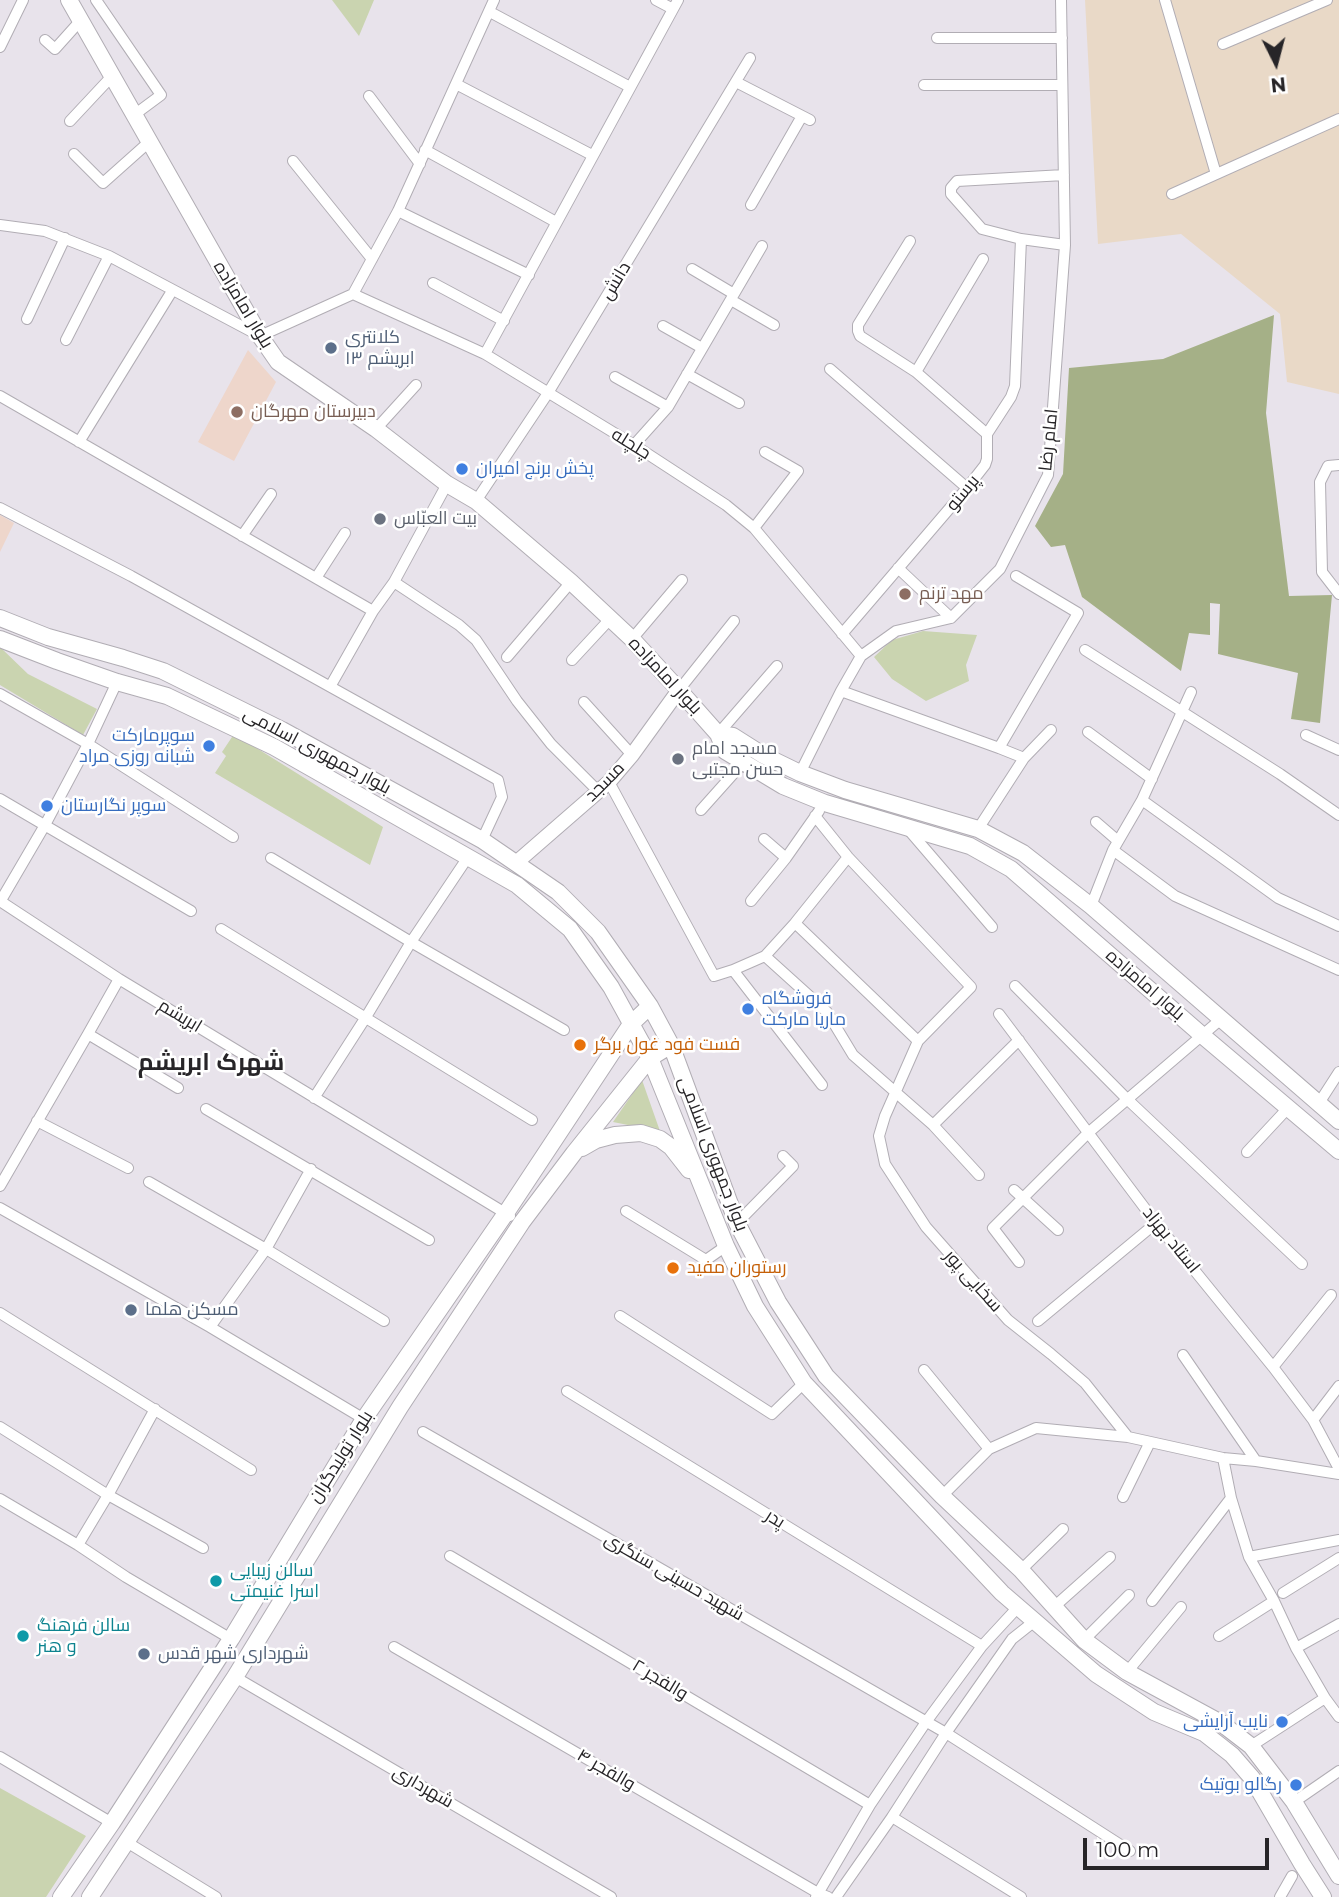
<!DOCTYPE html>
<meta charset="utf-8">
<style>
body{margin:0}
#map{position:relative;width:1339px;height:1897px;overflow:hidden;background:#e8e3eb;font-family:Montserrat,sans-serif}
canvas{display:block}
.north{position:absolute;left:1241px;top:28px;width:70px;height:70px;-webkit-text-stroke:5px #fff;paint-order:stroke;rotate:174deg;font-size:19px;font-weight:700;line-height:28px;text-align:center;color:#272528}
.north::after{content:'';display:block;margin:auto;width:24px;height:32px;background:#272528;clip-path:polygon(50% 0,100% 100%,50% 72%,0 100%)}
.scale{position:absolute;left:1083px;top:1838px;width:186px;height:32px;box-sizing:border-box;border:4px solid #272528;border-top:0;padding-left:9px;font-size:21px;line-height:24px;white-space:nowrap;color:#272528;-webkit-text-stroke:5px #fff;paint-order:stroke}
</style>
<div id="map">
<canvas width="1339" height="1897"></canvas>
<div class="north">N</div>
<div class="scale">100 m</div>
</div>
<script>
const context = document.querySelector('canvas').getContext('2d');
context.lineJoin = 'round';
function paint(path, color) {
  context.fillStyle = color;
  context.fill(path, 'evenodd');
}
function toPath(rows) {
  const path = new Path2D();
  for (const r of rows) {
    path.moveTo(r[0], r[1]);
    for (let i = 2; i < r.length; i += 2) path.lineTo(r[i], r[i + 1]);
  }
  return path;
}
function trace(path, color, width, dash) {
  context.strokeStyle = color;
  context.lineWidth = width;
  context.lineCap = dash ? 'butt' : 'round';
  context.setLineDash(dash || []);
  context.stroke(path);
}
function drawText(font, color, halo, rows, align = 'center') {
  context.font = font + ' Montserrat,Cairo,sans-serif';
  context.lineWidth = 5;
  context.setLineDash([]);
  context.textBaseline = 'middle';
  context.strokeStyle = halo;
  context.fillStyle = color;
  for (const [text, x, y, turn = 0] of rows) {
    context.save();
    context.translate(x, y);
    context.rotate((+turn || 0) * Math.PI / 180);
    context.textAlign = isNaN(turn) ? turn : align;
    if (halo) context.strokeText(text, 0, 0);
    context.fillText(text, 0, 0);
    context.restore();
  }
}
paint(toPath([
 [1085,0,1339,0,1339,394,1287,382,1280,314,1181,234,1098,244]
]), '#e9d9c7');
paint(toPath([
 [248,350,276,382,234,461,198,442],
 [0,515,14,523,0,552]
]), '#eed6cb');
paint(toPath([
 [332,0,374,0,359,36],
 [923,631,977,635,966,665,969,681,926,701,892,679,874,657,892,640],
 [0,647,28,674,97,709,83,735,0,685],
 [234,734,383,827,370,865,215,773,226,756,222,752],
 [642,1080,661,1134,643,1128,613,1122],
 [0,1788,86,1836,46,1897,0,1897]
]), '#cad4b0');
paint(toPath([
 [1274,315,1266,413,1289,596,1332,595,1320,723,1291,719,1298,673,1218,654,1220,604,1210,603,1210,635,1189,633,1181,671,1082,597,1065,545,1051,547,1035,526,1063,474,1069,368,1163,359]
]), '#a5b087');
const minor = toPath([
 [96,0,161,95,134,115],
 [656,0,673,9],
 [1165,0,1216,174],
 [490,12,630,87],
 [937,38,1062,38],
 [45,40,55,49,81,20],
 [1223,44,1327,0],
 [0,47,23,0],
 [736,82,810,120],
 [456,84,592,155],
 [924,85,1062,85],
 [369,96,420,164],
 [70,121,113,75],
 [425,150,556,222],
 [74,154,103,183,149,142],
 [293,161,372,259],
 [1064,175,957,181,951,188,951,194,982,229,1021,239,1065,245],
 [1172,194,1339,119],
 [751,205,802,116],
 [398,211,529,275],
 [0,225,45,231,109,256,260,336,353,294,398,211,494,0],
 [910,241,858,325,858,331,860,336,916,372,987,434],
 [692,269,734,294],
 [433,283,504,321],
 [353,294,485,354,634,445,726,505,754,528,861,656],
 [731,300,774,325],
 [27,319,65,238],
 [663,326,702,348],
 [66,340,109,256],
 [485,354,678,0],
 [830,369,967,488],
 [916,372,983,259],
 [687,374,739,403],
 [615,377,668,407],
 [0,396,373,611],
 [376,429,416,385],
 [79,442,172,291],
 [634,445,668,407,762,246],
 [1339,465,1328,466,1320,482,1322,572,1339,594],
 [476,501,548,393,750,58],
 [0,508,131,576,498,780,502,797,482,840],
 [754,528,798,471,765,452],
 [242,536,271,494],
 [898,568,951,618],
 [316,578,345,533],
 [394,582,459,625,476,640,517,701,551,744,598,791],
 [842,634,967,488,985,465,987,459,987,434,1011,397,1015,386,1021,239],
 [632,639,682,580],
 [1085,650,1280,774,1339,815],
 [507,657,571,582],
 [572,660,610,619],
 [331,685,373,611,394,582,447,484],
 [679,690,734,621],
 [841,691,999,748,1024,758],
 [0,694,88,744,233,837],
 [584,702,632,755],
 [1088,732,1152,779],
 [718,734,777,666],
 [1306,735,1339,750],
 [999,748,1078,613,1016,576],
 [800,773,841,691,861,656,896,631,951,618,1000,569,1048,475,1065,245,1061,0],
 [609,782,714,976,733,970,765,956,795,923,848,857],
 [0,799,191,911],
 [1142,800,1278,898,1339,926],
 [701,810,743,763],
 [815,816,848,857,971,987,918,1041,885,1116,879,1136,885,1164,926,1227,1008,1320,1051,1354,1085,1383,1128,1437],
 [1096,822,1118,841],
 [907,828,992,927],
 [978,829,1024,758,1051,730],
 [764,839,786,858],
 [1113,850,1175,896,1339,970],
 [271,858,411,942,564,1030],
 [0,901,119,979,510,1216],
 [751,901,786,858,819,811],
 [0,902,45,825,88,744,117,682],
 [1091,906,1113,850,1142,800,1191,692],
 [795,923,918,1041],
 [221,929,532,1120],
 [765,956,827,1012,853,1055,933,1125,979,1175],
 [733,970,822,1085],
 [1015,986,1127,1099,1302,1264],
 [999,1014,1156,1223,1273,1367,1313,1420,1339,1469],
 [88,1034,178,1088],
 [314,1098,366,1017,411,942,468,857],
 [1319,1103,1339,1072],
 [206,1109,429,1240],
 [37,1121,128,1168],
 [933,1125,1019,1040],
 [1247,1152,1288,1108],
 [149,1182,266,1249,384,1321],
 [0,1186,88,1034,119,979],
 [1014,1190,1058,1230],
 [0,1208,210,1327,364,1419],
 [626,1211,706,1260,726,1246],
 [737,1223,793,1166,783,1156],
 [1019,1262,993,1228,1088,1133,1220,1020],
 [0,1313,251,1470],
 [620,1316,772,1414,804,1383],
 [1038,1321,1156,1223],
 [210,1327,266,1249,311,1169],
 [1183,1355,1256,1461],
 [1273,1367,1331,1295],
 [924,1370,989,1449],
 [567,1391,982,1646],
 [1313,1420,1339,1386],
 [0,1427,108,1495,203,1548],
 [423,1432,946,1733,1130,1851],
 [1223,1458,1231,1498,1249,1557,1274,1601,1296,1648,1325,1698,1339,1717],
 [942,1496,989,1449,1036,1428,1128,1437,1223,1458,1256,1461,1339,1474],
 [1123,1497,1150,1442],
 [0,1499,78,1545,126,1577,231,1639],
 [78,1545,108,1495,155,1409],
 [450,1556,870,1805],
 [1249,1557,1339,1540],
 [1021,1570,1063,1529],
 [1283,1593,1339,1558],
 [1152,1601,1231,1498],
 [1055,1606,1110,1557],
 [1219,1636,1274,1601],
 [1084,1640,1129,1595],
 [394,1647,818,1893,828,1897],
 [1296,1648,1339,1624],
 [1127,1672,1181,1607],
 [235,1677,611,1897],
 [1251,1746,1325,1698],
 [0,1757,112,1823],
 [1294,1802,1339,1771],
 [892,1817,1021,1897],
 [125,1841,216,1897],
 [816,1897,870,1805,926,1722,982,1646,1019,1606],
 [836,1897,892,1817,946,1733,1012,1639,1036,1620],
 [1280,1897,1292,1876]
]);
const tertiary = toPath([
 [517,862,609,782,632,755,679,690]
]);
const secondary = toPath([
 [69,0,260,336,278,362,376,429,447,484,476,501,571,582,632,639,679,690,718,734,725,751,783,786,825,803,970,846,1011,869,1203,1036,1339,1151],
 [0,618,48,637,123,658,163,671,282,730,482,840,558,892,598,932,650,1006,671,1045,737,1223,778,1302,826,1376,942,1496,1021,1570,1084,1640,1127,1672,1221,1723,1251,1746,1294,1802,1339,1876],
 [0,639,57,661,117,682,167,696,274,747,517,885,570,929,611,987,650,1058,726,1246,755,1306,804,1383,1002,1593,1096,1674,1154,1712,1204,1733,1232,1755,1252,1778,1302,1864,1323,1897],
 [718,734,733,736,763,755,800,773,845,790,978,829,1023,853,1091,906,1339,1121],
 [582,1148,596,1140,615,1135,641,1133,660,1139,671,1147,689,1170],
 [61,1897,112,1823,231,1639,364,1419,506,1213,631,1024,650,1006],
 [90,1897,235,1677,400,1407,522,1222,574,1153,650,1058,671,1045]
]);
trace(minor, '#b1adb4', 12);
trace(tertiary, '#b1adb4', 16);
trace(secondary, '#b1adb4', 18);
trace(minor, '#fff', 10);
trace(tertiary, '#fff', 14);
trace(secondary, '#fff', 16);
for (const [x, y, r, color] of [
 [331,348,7,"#5c6f8a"],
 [237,412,7,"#8d6e63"],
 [462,469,7,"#3f7fe0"],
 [380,519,7,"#6b7280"],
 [905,594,7,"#8d6e63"],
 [209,746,7,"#3f7fe0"],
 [678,759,7,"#6b7280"],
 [47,806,7,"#3f7fe0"],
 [748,1009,7,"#3f7fe0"],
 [580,1045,7,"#e8710a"],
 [673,1268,7,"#e8710a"],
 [131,1310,7,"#5c6f8a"],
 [216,1581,7,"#0f9aa8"],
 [23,1636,7,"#0f9aa8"],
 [144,1654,7,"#5c6f8a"],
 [1282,1722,7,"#3f7fe0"],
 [1296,1785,7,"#3f7fe0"]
]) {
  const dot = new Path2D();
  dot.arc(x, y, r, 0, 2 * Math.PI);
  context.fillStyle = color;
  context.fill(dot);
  trace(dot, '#fff', 2.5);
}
drawText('18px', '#272528', '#fff', [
 ["دانش",616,281,-59],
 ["بلوار امامزاده",243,305,59],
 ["امام رضا",1049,440,-84],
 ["چلچله",631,444,32],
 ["پرستو",963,493,-50],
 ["بلوار امامزاده",665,676,47],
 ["بلوار جمهوری اسلامی",317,751,28],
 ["مسجد",605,782,-45],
 ["بلوار امامزاده",1145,985,41],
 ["ابریشم",180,1016,31],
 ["بلوار جمهوری اسلامی",713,1154,69],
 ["استاد بهزاد",1171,1240,51],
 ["سخایی پور",973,1281,48],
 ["بلوار تولیدگران",341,1457,-58],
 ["پدر",775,1519,32],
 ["شهید حسینی سنگری",674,1577,30],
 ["والفجر ۲",660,1680,31],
 ["والفجر ۴",606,1770,30],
 ["شهرداری",423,1787,30]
]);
drawText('18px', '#4e5e75', '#fff', [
 ["کلانتری",345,338],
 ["۱۳ ابریشم",345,359],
 ["مسکن هلما",145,1310],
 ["شهرداری شهر قدس",158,1654]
], 'left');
drawText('18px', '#785e54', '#fff', [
 ["دبیرستان مهرگان",251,412],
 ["مهد ترنم",919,594]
], 'left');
drawText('18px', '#366cbe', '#fff', [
 ["پخش برنج امیران",476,469],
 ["سوپرمارکت",195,736,"right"],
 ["شبانه روزی مراد",195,757,"right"],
 ["سوپر نگارستان",61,806],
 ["فروشگاه",762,999],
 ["ماریا مارکت",762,1020],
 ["نایب آرایشی",1268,1722,"right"],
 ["رگالو بوتیک",1282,1785,"right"]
], 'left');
drawText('18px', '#5b616d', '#fff', [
 ["بیت العبّاس",394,519],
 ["مسجد امام",692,749],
 ["حسن مجتبی",692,770]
], 'left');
drawText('18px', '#c56008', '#fff', [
 ["فست فود غول برگر",594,1045],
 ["رستوران مفید",687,1268]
], 'left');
drawText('18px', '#0d838f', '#fff', [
 ["سالن زیبایی",230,1571],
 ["اسرا غنیمتی",230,1592],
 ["سالن فرهنگ",37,1626],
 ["و هنر",37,1647]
], 'left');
drawText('bold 24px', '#272528', '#fff', [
 ["شهرک ابریشم",211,1063]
]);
</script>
